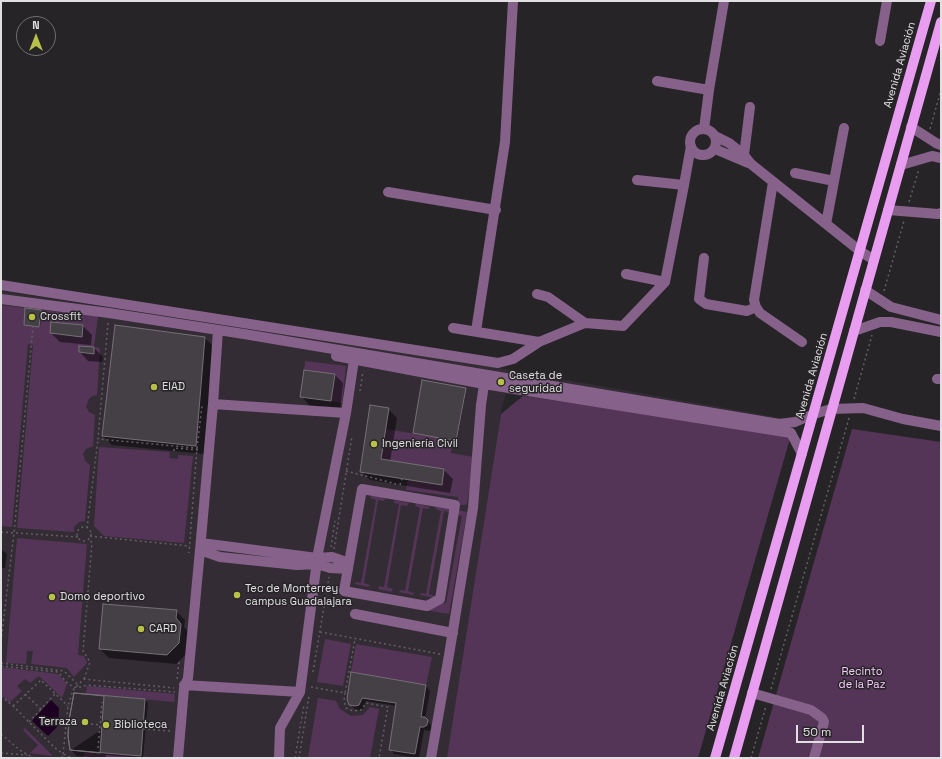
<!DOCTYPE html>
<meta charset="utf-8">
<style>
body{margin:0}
#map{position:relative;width:942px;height:759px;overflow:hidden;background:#272428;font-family:"Space Grotesk",sans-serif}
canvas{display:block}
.frame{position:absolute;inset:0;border:2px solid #e1dfe2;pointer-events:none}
.north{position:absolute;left:16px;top:16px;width:40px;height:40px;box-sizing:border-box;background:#272428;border:1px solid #716f72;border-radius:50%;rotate:0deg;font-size:11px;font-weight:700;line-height:16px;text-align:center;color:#e1dfe2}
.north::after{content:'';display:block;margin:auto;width:14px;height:18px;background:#b8c147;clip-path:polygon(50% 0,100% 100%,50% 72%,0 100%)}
.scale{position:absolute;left:796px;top:725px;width:68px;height:18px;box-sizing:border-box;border:2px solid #e1dfe2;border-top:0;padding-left:5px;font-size:12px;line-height:14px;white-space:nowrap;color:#e1dfe2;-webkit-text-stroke:3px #272428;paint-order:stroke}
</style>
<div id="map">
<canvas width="942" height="759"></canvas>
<div class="frame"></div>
<div class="north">N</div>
<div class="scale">50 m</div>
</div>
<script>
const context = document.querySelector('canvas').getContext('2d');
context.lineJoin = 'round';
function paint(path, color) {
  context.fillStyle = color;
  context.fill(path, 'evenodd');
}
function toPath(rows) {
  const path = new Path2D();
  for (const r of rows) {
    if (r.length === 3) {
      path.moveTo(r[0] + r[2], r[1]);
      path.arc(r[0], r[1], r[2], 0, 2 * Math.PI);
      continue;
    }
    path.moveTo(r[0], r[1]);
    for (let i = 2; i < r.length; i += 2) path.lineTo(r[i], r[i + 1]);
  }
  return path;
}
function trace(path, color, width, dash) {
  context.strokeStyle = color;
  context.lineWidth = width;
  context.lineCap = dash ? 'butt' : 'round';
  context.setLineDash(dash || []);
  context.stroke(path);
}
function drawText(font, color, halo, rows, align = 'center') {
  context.font = font + ' "Space Grotesk",sans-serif';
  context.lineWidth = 3;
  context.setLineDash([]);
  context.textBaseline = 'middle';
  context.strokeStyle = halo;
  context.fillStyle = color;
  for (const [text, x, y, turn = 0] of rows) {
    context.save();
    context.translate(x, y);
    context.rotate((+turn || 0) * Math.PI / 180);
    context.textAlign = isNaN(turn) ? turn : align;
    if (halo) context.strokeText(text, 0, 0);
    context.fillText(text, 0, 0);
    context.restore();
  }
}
paint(toPath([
 [1,291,112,308,499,368,781,418,776,433,506,394,502,406,449,758,1,758]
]), '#342c35');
paint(toPath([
 [1,305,25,308,24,325,39,327,41,310,98,316,94,347,100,348,97,395,92,396,89,399,86,407,89,412,95,415,93,446,86,449,83,454,86,462,90,465,85,521,79,522,74,527,74,532,17,528,33,345,28,344,12,527,1,526],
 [305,361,346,366,342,403,331,401,335,374,304,370],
 [523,396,791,435,698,758,447,758,501,414],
 [386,429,453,440,451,453,474,457,467,504,465,505,460,505,458,502,458,497,406,490,408,479,442,485,444,470,381,459],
 [852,429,941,442,941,758,758,758],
 [99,447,170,452,169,458,178,459,178,455,193,456,184,543,104,536,94,526],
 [372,495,386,498,384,501,378,500,364,583,370,585,368,587,355,584,356,582,361,583,376,500,370,498],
 [394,500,409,503,407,506,401,505,387,587,393,589,391,592,378,589,379,586,384,587,399,504,394,503],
 [416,503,430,507,428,509,423,508,408,591,414,593,413,595,399,592,400,590,405,591,420,508,415,506],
 [437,506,450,509,449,512,444,511,429,594,435,596,434,598,420,595,421,593,426,594,441,511,435,509],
 [458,510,467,512,449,614,430,611,430,608,440,602,446,603,462,516,457,515],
 [17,538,87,544,78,655,84,656,87,663,74,677,67,668,31,664,33,651,27,651,26,664,6,663],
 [325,639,351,644,343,686,317,682],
 [356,644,432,657,426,685,351,672],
 [1,667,58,674,67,684,62,698,39,676,30,683,25,679,17,686,22,691,9,703,1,694],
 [87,686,175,694,174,702,86,694],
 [318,698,336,701,340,709,351,716,363,715,370,707,379,709,370,758,308,758],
 [25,728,53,756,30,753,38,745,23,730],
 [84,752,164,758,83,758]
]), '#543557');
paint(toPath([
 [51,700,59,708,58,726,48,736,32,721]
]), '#1d0021');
paint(toPath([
 [41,311,42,312,40,327,25,324],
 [83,326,92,335,91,345,60,342,51,333],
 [205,338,214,347,204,454,112,445,103,436],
 [94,348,103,357,102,362,88,361,80,352],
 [335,375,343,383,340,410,310,406,302,397],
 [465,389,466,390,457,441,414,433],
 [388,409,397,418,390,462,444,470,453,479,450,493,370,480,361,471],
 [1,549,7,554,5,568,1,568],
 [176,611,185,620,184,627,189,633,188,652,176,664,109,658,100,649],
 [352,673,426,686,430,691,425,719,431,725,431,729,429,731,424,730,419,758,394,754,390,749,397,706,366,701,363,709,360,710,355,709,350,704],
 [145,700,148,703,143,758,106,755,105,758,77,756,71,750]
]), '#0007');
const building = toPath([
 [25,308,41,310,39,327,24,325,25,308],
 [51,322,83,325,82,337,50,333,51,322],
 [115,325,205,337,196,446,102,436,115,325],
 [79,346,94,347,94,354,79,352,79,346],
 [304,370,335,374,331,401,300,397,304,370],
 [422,380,466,388,456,441,413,433,422,380],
 [370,405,389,408,381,459,444,469,442,485,360,472,370,405],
 [103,604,177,610,176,618,181,624,179,643,167,655,99,649,103,604],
 [351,672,426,685,421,717,425,717,428,720,427,725,424,727,420,727,415,754,389,750,396,703,362,698,359,705,355,706,349,705,347,699,351,672],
 [74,693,145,699,141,756,70,750,68,736,69,720,74,693],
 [74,693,104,696,100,753,70,750,68,736,69,720,74,693]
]);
paint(building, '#444045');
trace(building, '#747075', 1);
trace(toPath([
 [930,129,941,90],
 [909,202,919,169],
 [884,291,904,221],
 [108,323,98,439,197,448,189,553],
 [360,391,363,371],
 [854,399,872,335],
 [197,448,202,406],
 [174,451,174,448,198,450],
 [346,471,396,484],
 [400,485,402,478],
 [84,534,7],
 [87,528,98,439],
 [1,532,78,537],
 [90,536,190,546],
 [331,547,335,521],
 [334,549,352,436],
 [320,632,440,654],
 [1,641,14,533,33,326],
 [1,663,64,671,77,684],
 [1,666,58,672,68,684,77,688,87,685,175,692],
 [313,672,329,577],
 [84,679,90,662,83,651,92,543,89,538],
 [177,679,179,662],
 [311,687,345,693,355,639],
 [771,689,849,418],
 [345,693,344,700,346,708,353,711,361,710,366,703,388,707,379,758],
 [25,694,41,709,55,694],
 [1,696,13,706,55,748,63,754,68,706,73,690,84,679,174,688],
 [13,706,41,680,68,706],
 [29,722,41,709],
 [66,722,102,725],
 [143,729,171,731],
 [1,734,21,751,34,758],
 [98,748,102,702],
 [1,753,27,755],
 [62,758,63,754,72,758],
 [295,758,304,705],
 [299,758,309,696],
 [751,758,766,706]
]), '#615f62', 1.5, [2, 3]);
trace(toPath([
 [880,41,887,1],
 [657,81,709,90],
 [911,127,936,143,941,145],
 [704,129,709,90,724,1],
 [703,142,13],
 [715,136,729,143,744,155,751,164,860,251,874,260],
 [715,149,748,163],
 [742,160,744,155,750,107],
 [901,165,932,156,941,158],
 [795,173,834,181],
 [637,180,684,185],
 [773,182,754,300,756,307,760,313,802,342],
 [388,192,496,210],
 [888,210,938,214,941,213],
 [826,224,844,128],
 [704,258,699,299,706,304,747,311,756,307],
 [626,274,665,282],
 [1,285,498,363,513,359,539,342],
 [865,290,891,307,941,320],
 [537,294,548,297,585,323],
 [1,299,109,313,244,334,779,424,795,422,814,414,831,409,863,408,903,419,941,426],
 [453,328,539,342,585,323,623,326,665,282,684,185,691,146],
 [476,331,505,142,513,1],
 [854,331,880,322,891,322,941,332],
 [336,356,484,384,791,433,802,454],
 [937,379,941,379],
 [213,404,346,413,355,353],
 [362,489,455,505,440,599,427,606,344,591,362,489],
 [201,543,317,558,332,557,349,563],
 [200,550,220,557,297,565,317,564,330,568,348,569],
 [355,614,453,633],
 [184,685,300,692],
 [752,693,811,710,822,718,824,722,814,758],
 [178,758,184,688,188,678,200,550,213,404,218,330],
 [279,758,280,728,300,692,318,553,346,413],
 [431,758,449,655,473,508,481,405,485,378]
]), '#86628a', 10);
trace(toPath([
 [715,758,931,1],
 [734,758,941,22]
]), '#e89df0', 10);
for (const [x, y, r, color] of [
 [32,317,4,"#b8c147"],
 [501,382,4,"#b8c147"],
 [154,387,4,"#b8c147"],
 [374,444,4,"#b8c147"],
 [237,595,4,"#b8c147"],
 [52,597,4,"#b8c147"],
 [141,629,4,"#b8c147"],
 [85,722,4,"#b8c147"],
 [106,725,4,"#b8c147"]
]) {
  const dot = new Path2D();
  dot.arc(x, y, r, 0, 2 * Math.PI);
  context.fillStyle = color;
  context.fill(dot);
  trace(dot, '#272428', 1.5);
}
drawText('11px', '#e1dfe2', '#272428', [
 ["Avenida Aviación",900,65,-74],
 ["Avenida Aviación",812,376,-74],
 ["Avenida Aviación",723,688,-74]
]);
drawText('11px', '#e1dfe2', '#272428', [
 ["Crossfit",40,317],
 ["Caseta de",509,376],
 ["seguridad",509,389],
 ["EIAD",162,387],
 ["Ingeniería Civil",382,444],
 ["Tec de Monterrey",245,589],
 ["campus Guadalajara",245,602],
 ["Domo deportivo",60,597],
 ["CARD",149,629],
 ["Terraza",77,722,"right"],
 ["Biblioteca",114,725]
], 'left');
drawText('11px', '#f8ccfd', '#272428', [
 ["Recinto",862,672],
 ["de la Paz",862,685]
]);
</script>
